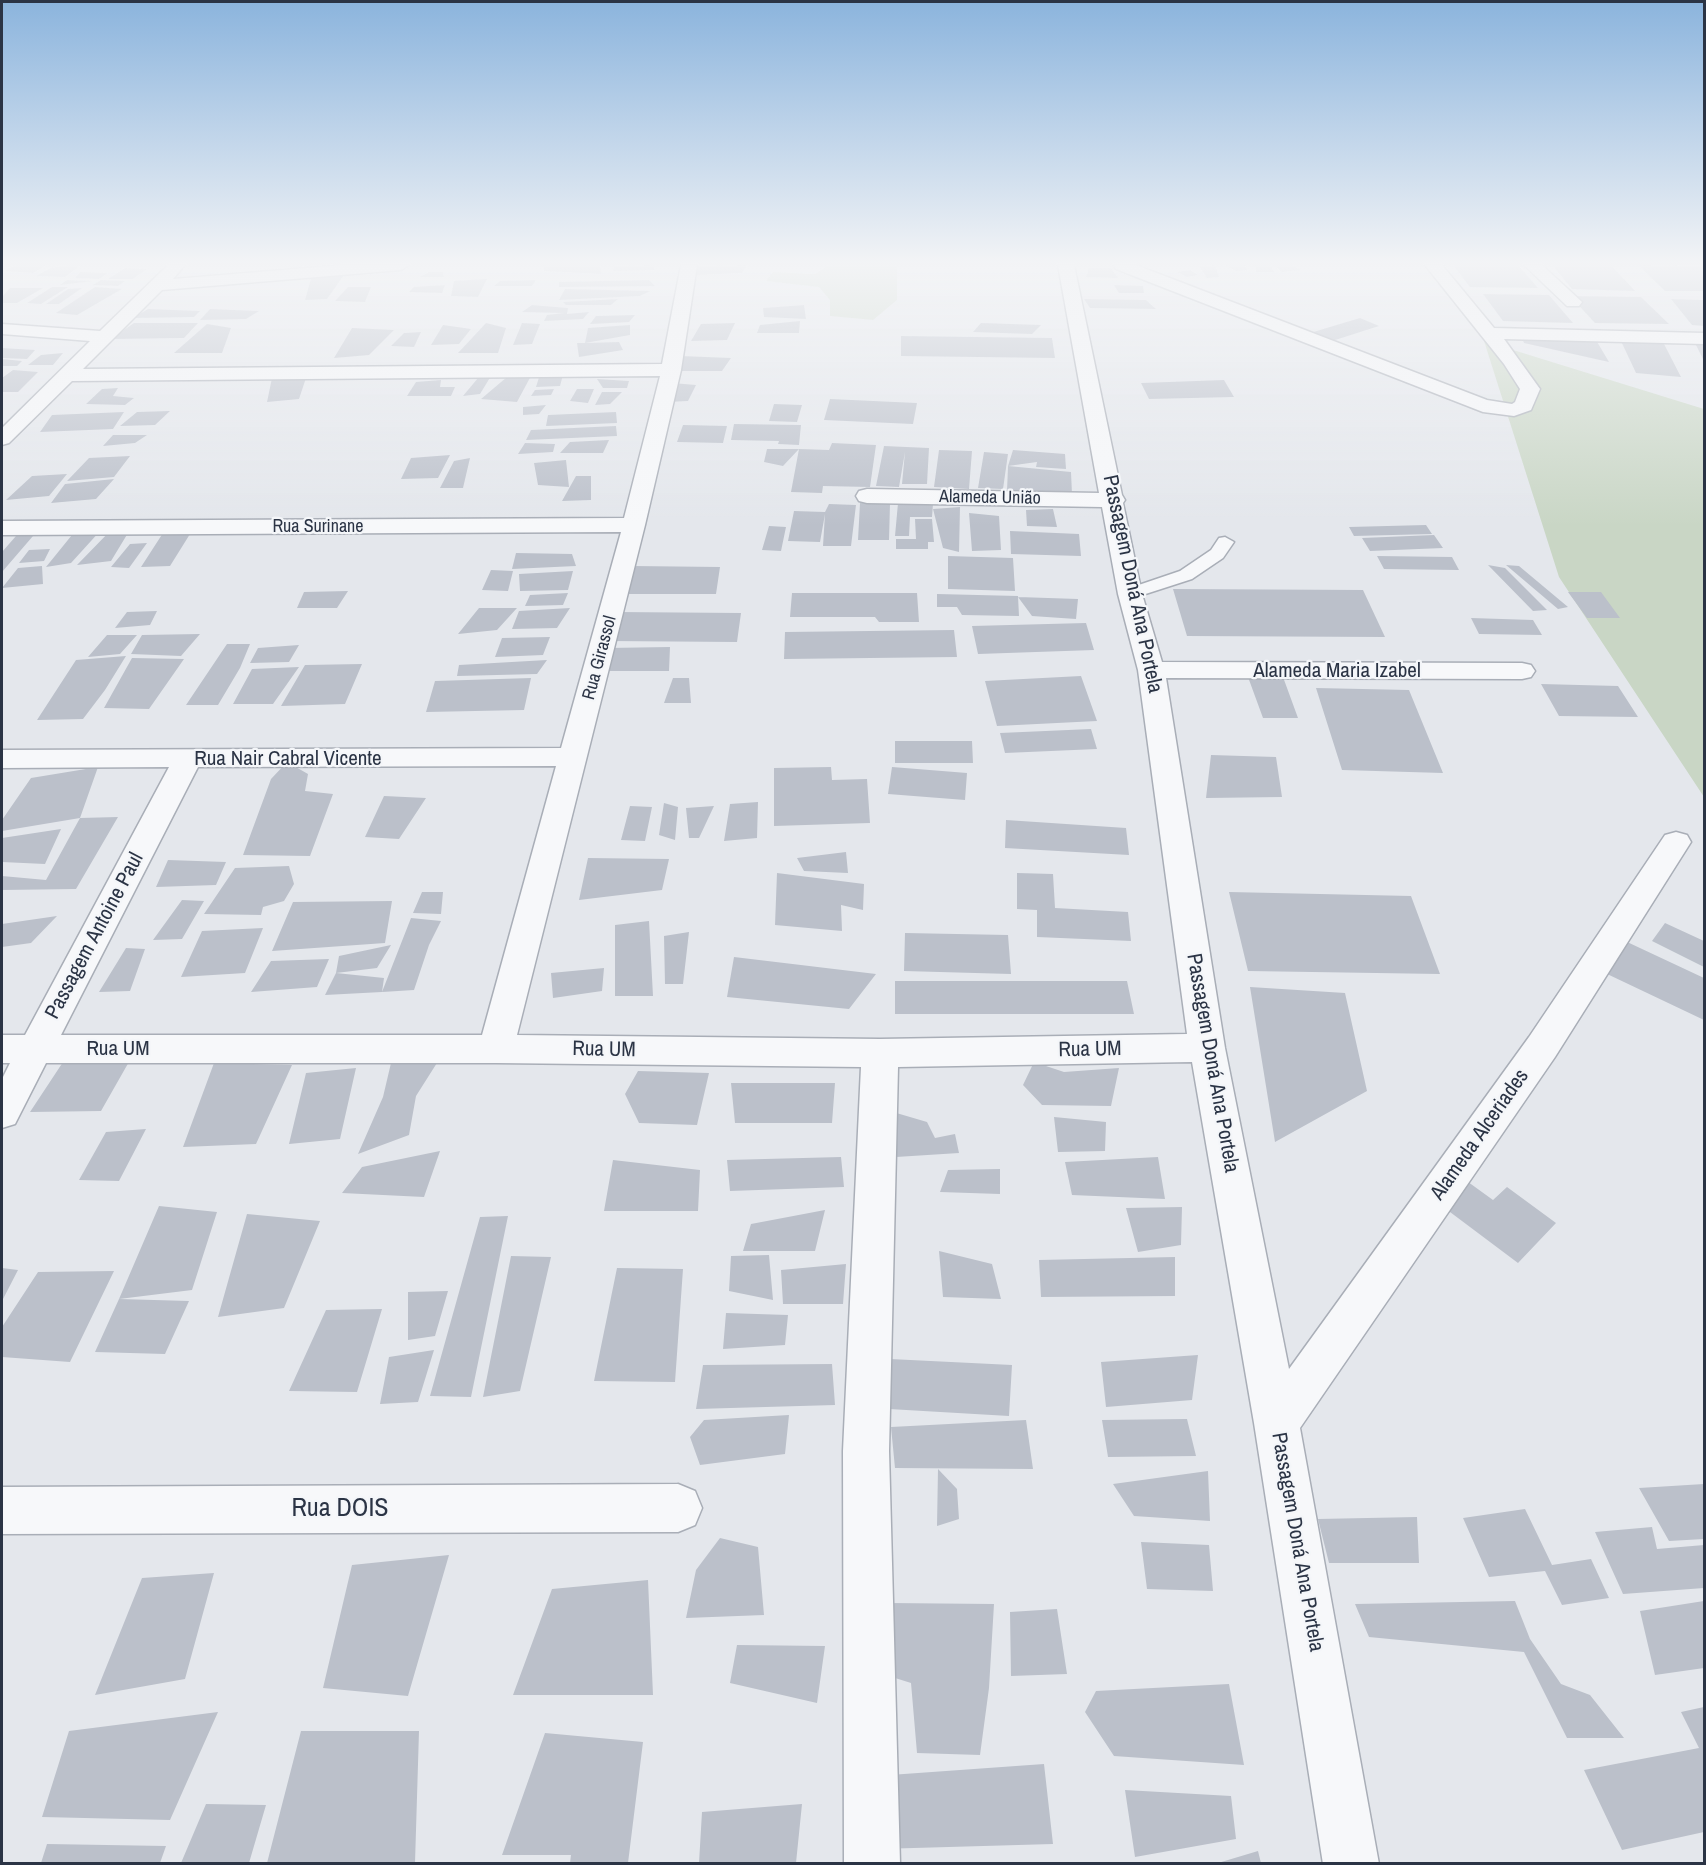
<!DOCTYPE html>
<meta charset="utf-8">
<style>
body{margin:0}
#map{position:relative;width:1706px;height:1865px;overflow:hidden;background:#e4e7ec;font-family:"Archivo Narrow",sans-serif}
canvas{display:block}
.frame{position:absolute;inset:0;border:3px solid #2b3445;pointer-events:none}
</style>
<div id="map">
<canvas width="1706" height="1865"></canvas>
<div class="frame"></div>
</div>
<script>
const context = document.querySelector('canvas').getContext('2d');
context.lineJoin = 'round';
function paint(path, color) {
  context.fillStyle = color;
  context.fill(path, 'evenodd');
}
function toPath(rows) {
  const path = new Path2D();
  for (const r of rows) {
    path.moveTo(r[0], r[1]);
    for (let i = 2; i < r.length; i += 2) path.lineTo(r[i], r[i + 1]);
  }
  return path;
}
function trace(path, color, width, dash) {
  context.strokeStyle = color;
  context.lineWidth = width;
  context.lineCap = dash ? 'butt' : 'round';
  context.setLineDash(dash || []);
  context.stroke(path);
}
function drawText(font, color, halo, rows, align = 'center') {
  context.font = font + ' "Archivo Narrow",sans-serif';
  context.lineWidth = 4.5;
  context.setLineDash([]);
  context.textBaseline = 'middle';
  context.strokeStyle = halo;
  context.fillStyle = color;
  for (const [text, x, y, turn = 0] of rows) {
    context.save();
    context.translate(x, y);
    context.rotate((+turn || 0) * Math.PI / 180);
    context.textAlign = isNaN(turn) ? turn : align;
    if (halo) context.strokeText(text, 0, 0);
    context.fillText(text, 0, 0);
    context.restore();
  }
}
paint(toPath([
 [829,265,897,265,897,300,873,320,830,316,830,300,819,287,766,281,773,272,815,274],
 [1484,341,1704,409,1704,797,1559,577]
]), '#c9d6c5');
paint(toPath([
 [16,265,46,265,33,273,4,271],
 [67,265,81,265,65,277,36,276,50,268],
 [543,265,600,265,601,274,544,271],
 [652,265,655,270,613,271,614,266],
 [747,265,742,273,695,275,698,266],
 [1215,265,1219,277,1207,278,1199,266],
 [1225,265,1244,265,1248,270,1236,271],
 [1255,265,1270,265,1274,272,1256,272],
 [1274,265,1292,265,1301,270,1282,272],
 [1453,265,1518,265,1538,288,1470,287],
 [1552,265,1611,265,1635,291,1572,289],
 [1638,265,1702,266,1704,291,1665,291],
 [125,268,147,269,133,279,108,279],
 [1089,268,1111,268,1118,278,1086,277],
 [1190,270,1198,275,1187,277,1177,272],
 [80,272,108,273,99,279,75,278],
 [346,272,327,299,305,300,312,275],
 [429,272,443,272,444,277,420,277],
 [487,279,478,297,451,296,454,281],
 [67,280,93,281,60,285],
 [101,280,125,281,118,286,93,285],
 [536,280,532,286,494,286,500,281],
 [649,280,655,286,559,287,559,282],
 [445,285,442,293,409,292,414,287],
 [1114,285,1143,286,1144,293,1119,293],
 [52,287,68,287,41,304,27,303],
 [95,287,122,289,77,315,56,313],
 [348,287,371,287,365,302,335,301],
 [10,288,43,288,17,303,2,303,2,297],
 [82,288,59,304,46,304,68,289],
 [565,289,650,291,640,296,559,300],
 [1483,294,1549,295,1573,323,1503,321],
 [1570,296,1641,297,1669,324,1595,323],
 [618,299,611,305,566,305,563,302],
 [1084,299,1146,300,1156,309,1090,308],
 [1671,299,1704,300,1704,326,1692,325],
 [532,305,568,308,567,314,589,312,583,319,544,321,547,315,564,313,522,312],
 [804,305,806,319,764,317,763,308],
 [148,309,200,311,194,317,133,318],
 [210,309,259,311,246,319,200,320],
 [635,315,629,322,590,324,596,316],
 [1360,318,1379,326,1329,342,1310,333],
 [800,321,799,333,757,333,760,325],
 [134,323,198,323,184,338,111,339],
 [486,323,506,328,498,353,458,353],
 [522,323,540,324,532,344,513,345],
 [735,323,727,340,691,341,701,324],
 [981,323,1041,325,1032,334,973,332],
 [207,324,231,328,222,353,174,353],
 [443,325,471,329,459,344,431,345],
 [630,325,630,335,585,343,619,342,623,350,579,357,577,343,585,343,588,328],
 [352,328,394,330,369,355,334,358],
 [421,332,414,347,391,346,404,333],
 [901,336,1052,338,1055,358,901,356],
 [1521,336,1596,340,1609,362,1524,343],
 [1620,339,1663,342,1681,377,1636,373],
 [1694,341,1704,342,1704,361],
 [2,348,35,350,27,359,2,358],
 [63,353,53,365,28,365,41,355],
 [680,356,731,358,722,371,682,371],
 [2,359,22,361,17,366,2,366],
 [13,370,38,372,18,392,2,392,2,378],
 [483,372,491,376,480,394,463,396],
 [532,374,517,402,481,399,507,377],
 [540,374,563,375,560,386,536,387],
 [307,375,299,399,267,402,272,378],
 [597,379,629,381,627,388,603,388],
 [441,380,440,387,455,387,451,396,407,396,416,382],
 [1224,380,1234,397,1149,399,1141,383],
 [672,383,696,385,688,401,667,402],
 [118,388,113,396,134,398,125,405,86,404,102,389],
 [554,389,551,395,531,396,535,390],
 [577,389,594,389,588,403,570,401],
 [602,392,622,392,610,404,595,405],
 [830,399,917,403,913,424,824,420],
 [774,404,802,405,797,422,769,421],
 [546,405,539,414,523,415,523,407],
 [170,411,155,425,120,426,137,412],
 [124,412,113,429,40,432,52,415],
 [616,412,617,423,546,426,548,415],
 [734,424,801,425,799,445,778,444,779,441,731,440],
 [683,425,727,426,723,443,677,442],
 [616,426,617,436,526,440,531,430],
 [113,435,147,435,135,443,103,446],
 [609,440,603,453,560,453,570,442],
 [525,443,555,444,553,452,518,454],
 [832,443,876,445,870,487,823,486,822,493,791,492,799,449,829,450],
 [884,446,929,448,927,484,902,484,905,452,899,487,876,486],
 [767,449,799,449,783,466,764,462],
 [939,450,972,451,969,489,934,487],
 [1013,450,1065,454,1066,469,1036,467,1037,462,1008,466],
 [984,452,1008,454,1003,489,978,488],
 [450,455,438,478,401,479,411,458],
 [130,456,114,477,67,481,89,458],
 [470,458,463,488,440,488,454,461],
 [566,460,569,487,538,485,534,463],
 [1008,466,1071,472,1072,494,1007,491],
 [67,474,49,496,6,500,32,476],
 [576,476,591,476,591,500,562,501],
 [114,479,96,499,51,503,65,484],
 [860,503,890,504,889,540,858,540],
 [898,503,933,504,932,517,910,517,909,536,895,536],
 [829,504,856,505,851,546,823,546,825,514,820,542,788,541,794,511,825,512],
 [960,507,959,552,943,548,933,509],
 [1053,509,1057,527,1027,526,1026,510],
 [969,513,999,516,1001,550,972,551],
 [915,519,932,519,934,542,928,542,928,549,896,549,896,539,916,539],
 [1426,525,1432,534,1354,536,1349,527],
 [769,526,786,527,781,551,762,550],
 [112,529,128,533,111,561,77,565],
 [76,530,101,530,71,563,46,567],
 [1010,531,1079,534,1081,556,1011,554],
 [163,533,190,534,170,566,141,567],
 [1434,535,1443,548,1370,551,1362,538],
 [16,536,33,536,2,572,2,552],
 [147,543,129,568,111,567,130,544],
 [50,549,44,561,19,563,29,550],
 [516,553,572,554,576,566,512,569],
 [948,556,1013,558,1015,591,948,589],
 [1377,556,1452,557,1459,570,1384,569],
 [1488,565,1505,568,1547,610,1533,611],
 [1506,565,1519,566,1568,607,1558,609],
 [42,566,43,584,2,588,18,568],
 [632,566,720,567,716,594,625,594],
 [491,570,513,571,508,591,482,590],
 [573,571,568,590,520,591,519,574],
 [1173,589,1363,590,1385,637,1187,636],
 [348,591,337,608,297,608,304,592],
 [1568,592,1601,592,1620,618,1587,618],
 [568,593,563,605,525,606,530,595],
 [792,593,917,593,919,622,879,622,875,617,790,617],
 [937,594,1018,596,1019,616,962,615,957,607,937,607],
 [1018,597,1078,599,1076,619,1032,616],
 [479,608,517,608,497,630,458,634],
 [570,608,557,628,512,629,519,611],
 [157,611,150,625,115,628,127,612],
 [616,612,741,613,737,642,608,641],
 [1471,618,1533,620,1542,635,1479,634],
 [1086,623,1094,650,978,654,972,626],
 [954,630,957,657,784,659,785,632],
 [200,634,181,656,131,654,142,635],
 [107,635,137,635,120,654,88,657],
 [550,637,543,655,495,657,502,638],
 [227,644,250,644,240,668,218,705,186,705],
 [299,645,289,662,250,663,258,648],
 [670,647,669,671,604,671,607,648],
 [126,656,105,690,83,719,37,720,76,660],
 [132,658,184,659,149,709,104,708],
 [547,660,537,674,457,676,459,665],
 [362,664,345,704,281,706,305,665],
 [299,667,273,704,233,704,252,669],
 [1081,676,1097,721,997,726,985,681],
 [1248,677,1283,677,1298,718,1263,718],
 [531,678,524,710,426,712,435,681],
 [673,678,689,678,691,703,664,703],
 [1541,684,1618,686,1638,717,1559,716],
 [1316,688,1409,690,1443,773,1342,770],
 [1091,729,1097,749,1005,753,1000,733],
 [895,741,972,741,973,763,895,763],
 [1211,755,1276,757,1282,797,1206,798],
 [287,762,308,774,305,791,333,794,310,856,243,855,271,779],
 [98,767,80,818,2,831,2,820,31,778],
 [831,767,832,780,867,779,870,823,774,826,774,768],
 [892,767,967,773,965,800,888,794],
 [384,796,426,798,399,839,365,837],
 [758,802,757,838,724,841,730,804],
 [664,803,678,807,675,840,659,835],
 [630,806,652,807,645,841,621,840],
 [714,806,699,838,689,838,686,808],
 [118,817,76,889,2,890,2,876,46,880,80,818],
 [1006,820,1126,828,1129,855,1005,848],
 [61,829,45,864,2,862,2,838],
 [846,852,848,873,804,871,797,858],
 [588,858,669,859,662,890,579,900],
 [168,860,226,862,216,885,156,887],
 [289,866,294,884,284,901,263,907,261,915,204,914,235,868],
 [777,873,864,884,863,910,841,905,842,931,775,925],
 [1017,873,1053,874,1055,908,1128,912,1131,941,1037,937,1037,910,1017,909],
 [422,892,443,892,441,914,413,913],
 [1229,892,1411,896,1440,974,1248,971],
 [182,900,204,901,182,939,153,940],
 [392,901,385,943,272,951,293,902],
 [57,916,31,943,2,947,2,924],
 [411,918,441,921,429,945,414,990,382,992],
 [649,921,653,996,615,996,615,925],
 [1665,923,1704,941,1704,967,1652,941],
 [263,928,245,973,181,977,202,931],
 [689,932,683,984,665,984,664,936],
 [905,933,1008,935,1011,974,904,971],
 [1625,941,1704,978,1704,1020,1605,973],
 [391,945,377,968,336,973,384,978,382,992,325,995,336,973,339,956],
 [126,948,145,949,130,991,99,992],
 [734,957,876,974,849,1009,727,997],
 [329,959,317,987,251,992,271,961],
 [604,968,602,991,553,998,551,973],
 [895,981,1127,981,1134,1014,895,1014],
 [1250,987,1345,993,1367,1091,1275,1142],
 [134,1053,101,1111,30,1112,67,1056],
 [442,1055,416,1096,409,1135,358,1154,383,1097,391,1063],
 [1034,1062,1064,1072,1119,1068,1111,1106,1042,1105,1023,1085],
 [214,1063,292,1065,256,1144,183,1147],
 [356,1068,340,1139,289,1144,306,1073],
 [638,1071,709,1073,697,1125,639,1123,625,1094],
 [731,1083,835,1083,832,1123,735,1123],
 [893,1112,927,1122,935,1138,955,1134,959,1153,896,1157],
 [1054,1117,1106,1122,1105,1151,1058,1152],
 [146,1129,119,1181,79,1180,106,1132],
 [440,1151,424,1197,342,1193,362,1167],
 [841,1157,844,1187,730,1191,727,1160],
 [1158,1157,1165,1199,1072,1195,1065,1162],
 [613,1160,700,1170,698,1211,604,1211],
 [1000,1169,1000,1194,940,1192,948,1170],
 [1464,1179,1493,1200,1507,1187,1556,1223,1518,1263,1438,1203],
 [159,1206,217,1212,192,1290,119,1299],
 [1182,1207,1181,1245,1138,1252,1126,1208],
 [825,1210,815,1251,743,1251,751,1224],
 [247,1214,320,1221,284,1308,218,1317],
 [508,1216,471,1397,430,1396,480,1217],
 [939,1251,992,1264,1001,1299,943,1297],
 [769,1255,773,1300,729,1291,731,1256],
 [511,1256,551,1257,520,1391,483,1397],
 [1175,1257,1175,1296,1041,1297,1039,1260],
 [846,1264,843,1304,783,1304,781,1270],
 [2,1268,18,1270,2,1301],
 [617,1268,683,1269,675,1382,594,1381],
 [114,1271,70,1362,2,1357,2,1327,38,1272],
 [448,1291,435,1336,408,1340,408,1292],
 [119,1299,189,1301,165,1354,95,1352],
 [382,1309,357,1392,289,1391,326,1310],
 [726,1313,788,1315,785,1345,723,1349],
 [434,1350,418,1402,380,1404,389,1357],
 [1198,1355,1192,1400,1106,1407,1101,1362],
 [890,1359,1012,1365,1009,1416,889,1409],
 [832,1364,835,1405,696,1409,703,1365],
 [789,1415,785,1454,700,1465,690,1437,704,1420],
 [1187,1419,1196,1456,1108,1457,1102,1420],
 [1026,1420,1033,1469,895,1468,891,1427],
 [938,1469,957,1489,959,1519,937,1526],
 [1208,1471,1210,1521,1134,1516,1113,1484],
 [1704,1484,1704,1539,1669,1541,1639,1488],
 [1525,1509,1552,1565,1591,1559,1609,1598,1562,1605,1545,1571,1489,1577,1463,1518],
 [1417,1517,1419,1563,1329,1563,1318,1519],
 [1652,1527,1657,1549,1704,1545,1704,1588,1623,1594,1595,1532],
 [720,1538,758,1547,764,1615,686,1618,696,1570],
 [1141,1542,1209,1545,1213,1591,1147,1589],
 [449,1555,408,1696,323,1688,352,1565],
 [214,1573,185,1679,95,1695,142,1578],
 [648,1580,653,1695,513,1695,552,1589],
 [1515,1601,1530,1639,1561,1684,1590,1695,1624,1738,1567,1738,1524,1652,1369,1637,1355,1604],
 [1704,1601,1704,1668,1655,1675,1640,1611],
 [888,1603,994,1604,989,1688,980,1755,917,1753,911,1683,876,1672],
 [1057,1609,1067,1674,1011,1676,1010,1612],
 [737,1645,825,1646,817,1703,730,1683],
 [1229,1684,1244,1765,1114,1756,1085,1712,1096,1691],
 [1704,1707,1704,1832,1622,1850,1584,1770,1699,1748,1681,1712],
 [218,1712,170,1820,42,1817,69,1731],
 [301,1731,419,1731,415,1863,267,1863],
 [545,1733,643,1742,628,1863,570,1863,571,1855,502,1855],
 [1044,1764,1053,1844,879,1849,890,1775],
 [1125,1790,1231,1796,1236,1839,1135,1857],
 [206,1804,266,1805,249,1863,181,1863],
 [802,1804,796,1863,699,1863,702,1812],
 [47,1844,166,1846,160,1863,41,1863],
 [1258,1851,1261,1863,1218,1863]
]), '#bbc0ca');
const service = toPath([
 [1225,537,1234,542,1223,558,1192,579,1130,599,1121,594,1124,590,1180,571,1211,550,1219,538,1225,537]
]);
const minor = toPath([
 [168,265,185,265,173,279,343,265,409,265,401,270,162,290,83,369,662,364,681,265,697,265,681,370,645,525,517,1035,880,1039,1187,1034,1138,670,1118,594,1102,507,867,503,859,501,856,496,859,491,867,489,1099,493,1058,265,1074,265,1122,495,1125,500,1123,503,1142,594,1162,662,1522,663,1531,665,1535,671,1531,677,1522,679,1166,678,1225,1048,1289,1369,1529,1037,1665,835,1676,832,1687,835,1691,842,1555,1057,1300,1428,1379,1864,1323,1864,1254,1423,1192,1062,898,1067,889,1451,900,1864,844,1864,843,1451,861,1067,496,1063,46,1063,15,1124,2,1128,2,1079,10,1063,2,1063,2,1035,25,1035,169,767,2,768,2,750,561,748,621,532,2,535,2,521,624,518,660,376,72,381,9,443,2,445,2,428,90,341,2,334,2,324,100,331,168,265],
 [556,766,482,1035,61,1035,198,767,556,766],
 [1114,265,1136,265,1487,400,1512,404,1515,402,1520,389,1504,364,1425,265,1442,265,1494,328,1704,333,1704,344,1504,339,1540,389,1531,410,1514,416,1483,412,1116,269,1114,265],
 [1524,265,1542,265,1582,302,1579,306,1567,306,1524,265],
 [678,1484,695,1491,702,1508,695,1525,678,1532,2,1534,2,1487,678,1484]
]);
trace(service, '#a9aeb7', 3);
trace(minor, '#a9aeb7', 3);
paint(service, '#f7f8fa');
paint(minor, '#f7f8fa');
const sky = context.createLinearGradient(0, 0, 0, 526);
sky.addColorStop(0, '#8bb4dd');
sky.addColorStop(0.5, '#f3f4f6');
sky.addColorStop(1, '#f3f4f600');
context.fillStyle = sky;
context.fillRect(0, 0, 1706, 526);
drawText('18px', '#2b3445', '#f4f6f9', [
 ["Alameda União",990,498,1],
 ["Rua Surinane",318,527],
 ["Rua Girassol",600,658,-75]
]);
drawText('21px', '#2b3445', '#f4f6f9', [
 ["Passagem Doná Ana Portela",1132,584,78],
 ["Alameda Maria Izabel",1337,671],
 ["Rua Nair Cabral Vicente",288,759],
 ["Passagem Antoine Paul",95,936,-62],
 ["Rua UM",118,1049],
 ["Rua UM",604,1050,1],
 ["Rua UM",1090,1050,-1],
 ["Passagem Doná Ana Portela",1212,1063,80],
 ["Alameda Alceriades",1480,1135,-55],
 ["Passagem Doná Ana Portela",1297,1542,80]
]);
drawText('26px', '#2b3445', '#f4f6f9', [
 ["Rua DOIS",340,1509]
]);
</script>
